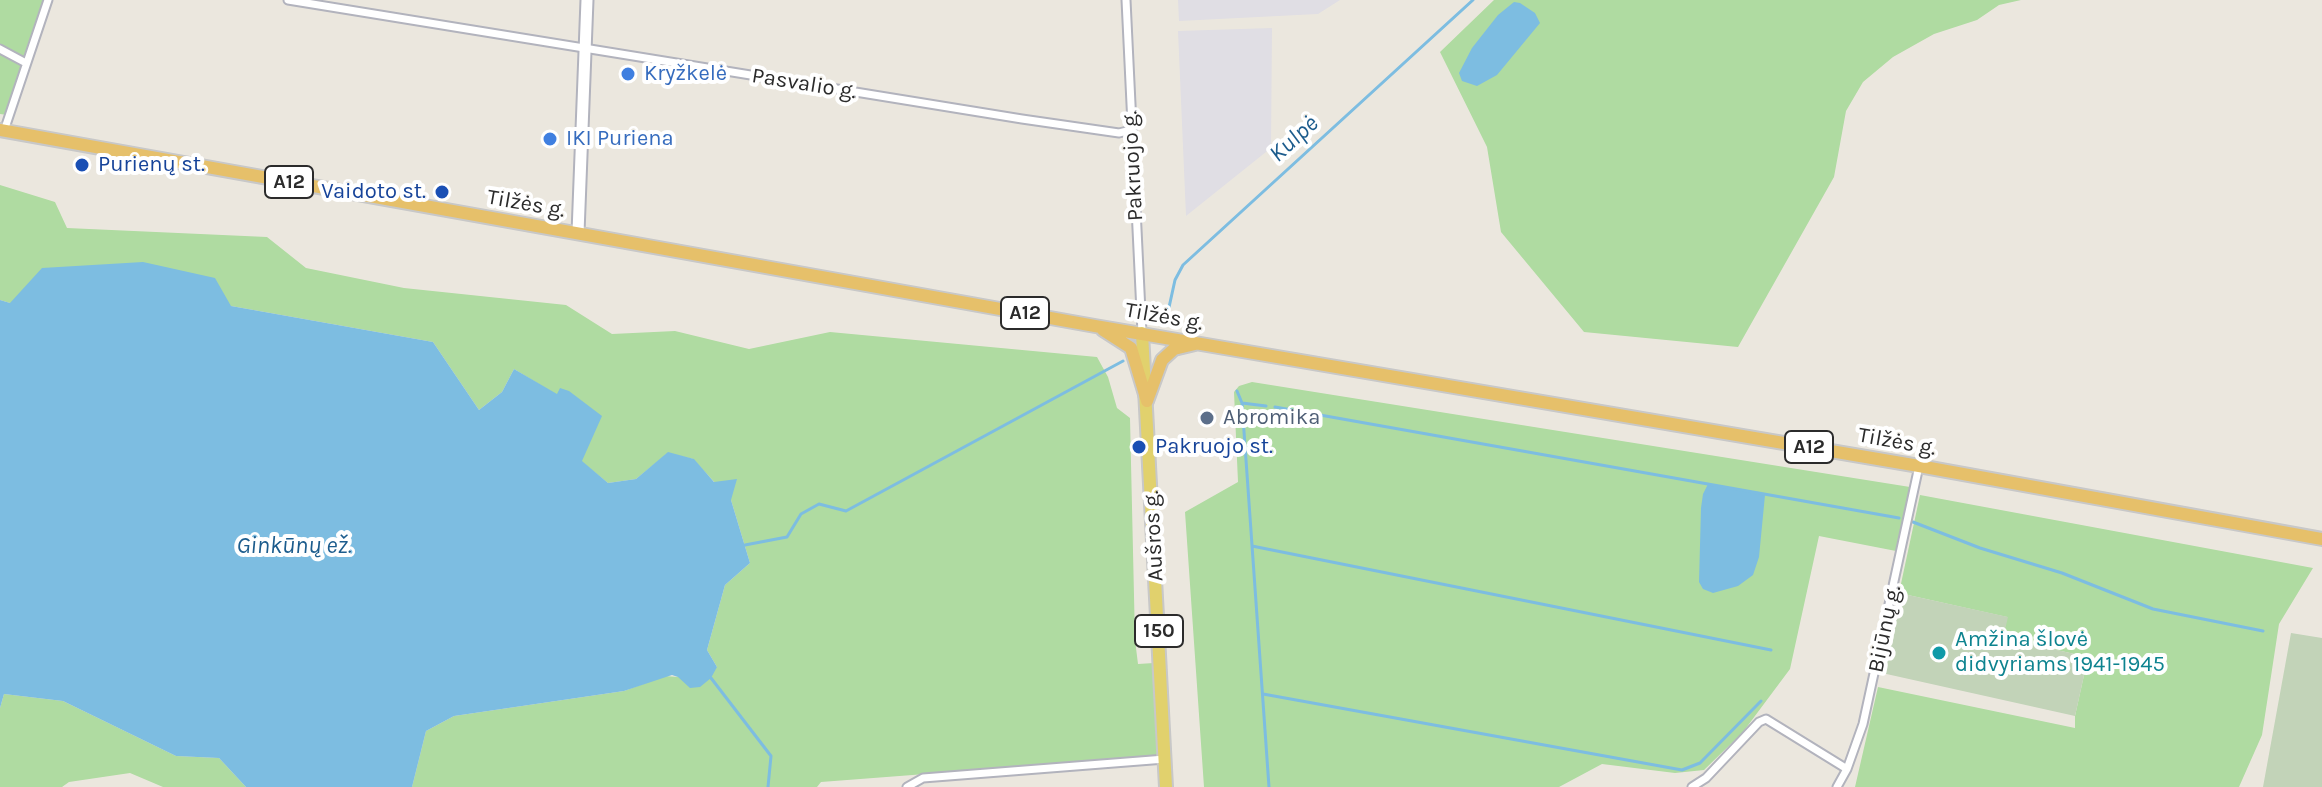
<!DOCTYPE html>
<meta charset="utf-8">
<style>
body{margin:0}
canvas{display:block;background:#ebe7de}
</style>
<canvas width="2322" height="787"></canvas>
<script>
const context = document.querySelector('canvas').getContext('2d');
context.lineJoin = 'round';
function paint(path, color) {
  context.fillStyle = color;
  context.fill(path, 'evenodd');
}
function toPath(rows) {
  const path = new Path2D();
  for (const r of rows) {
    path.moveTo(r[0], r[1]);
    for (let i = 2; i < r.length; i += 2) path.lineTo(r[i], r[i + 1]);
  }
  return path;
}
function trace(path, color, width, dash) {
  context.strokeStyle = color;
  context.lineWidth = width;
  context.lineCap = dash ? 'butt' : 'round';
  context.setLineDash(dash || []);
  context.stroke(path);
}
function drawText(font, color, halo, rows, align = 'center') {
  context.font = font + ' Karla,sans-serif';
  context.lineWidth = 8;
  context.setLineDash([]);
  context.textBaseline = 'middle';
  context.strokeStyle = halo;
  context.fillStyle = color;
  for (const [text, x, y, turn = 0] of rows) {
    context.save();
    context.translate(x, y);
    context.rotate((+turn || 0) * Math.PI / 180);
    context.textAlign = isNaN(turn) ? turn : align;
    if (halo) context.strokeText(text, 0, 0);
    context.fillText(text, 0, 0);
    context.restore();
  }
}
paint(toPath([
 [1178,0,1340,0,1318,14,1179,21],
 [1272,28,1271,148,1186,216,1178,31]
]), '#e0dee4');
paint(toPath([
 [0,0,48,0,8,115,0,114],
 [1494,0,2021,0,1999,5,1977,20,1934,34,1893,57,1863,82,1846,111,1834,177,1738,347,1584,332,1501,232,1487,147,1440,52],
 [0,185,55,202,67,228,267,237,306,268,404,288,566,305,612,334,675,331,749,349,830,332,1097,357,1108,377,1117,408,1130,418,1135,640,1138,664,1154,663,1161,756,821,782,817,787,412,787,426,731,454,716,624,691,665,676,678,677,717,667,707,650,725,585,750,563,731,500,693,459,668,453,636,479,608,483,582,462,557,395,514,369,502,392,479,410,433,342,231,306,10,303,0,300],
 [1252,382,1910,487,1896,551,1819,536,1790,669,1743,732,1704,770,1675,773,1602,764,1559,787,1204,787,1185,512,1238,482,1234,392,1239,386],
 [1920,495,2313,568,2279,624,2262,735,2239,787,1855,787,1878,687,2075,728,2075,716,2088,657,2003,638,2007,617,1899,593],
 [4,694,63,701,176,756,219,758,246,787,163,787,130,773,69,782,62,787,0,787,0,708]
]), '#afdba1');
paint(toPath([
 [1899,593,2008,617,2003,638,2088,657,2075,716,1882,673],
 [2291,633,2322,638,2322,787,2263,787]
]), '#c2d3b8');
paint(toPath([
 [1514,2,1520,3,1535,13,1540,23,1497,75,1477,86,1462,81,1459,73,1472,48,1498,15],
 [143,262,215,278,231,306,433,342,479,410,502,392,514,369,557,394,560,388,569,391,602,416,582,461,608,483,636,479,668,452,694,459,714,482,737,479,731,500,750,563,725,585,707,650,717,667,711,678,700,687,690,688,678,677,672,675,624,691,454,716,426,731,412,787,246,787,219,758,176,756,63,701,4,694,0,708,0,300,10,303,42,268],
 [1708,484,1765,495,1759,557,1753,575,1738,586,1713,593,1703,589,1699,582,1701,508,1703,494]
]), '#7dbde1');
trace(toPath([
 [1166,321,1175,280,1183,265,1473,0],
 [1237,391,1242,403,1266,406],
 [1242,403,1269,787],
 [1275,407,1899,518],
 [1913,522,1980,548,2062,573,2153,609,2263,631],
 [745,545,787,537,801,514,819,504,846,511,1123,361],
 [1252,546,1771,650],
 [711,678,771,756,768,787],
 [1263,694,1682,770,1700,763,1761,701]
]), '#7dbde1', 3);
const minor = toPath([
 [288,0,1022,119,1119,133,1131,130],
 [1126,0,1142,333],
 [0,49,26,63],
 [4,131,48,0],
 [907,787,923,778,1165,759],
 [1692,787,1706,778,1759,722,1766,719,1847,769],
 [1837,787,1847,769,1863,724,1919,466]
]);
const secondary = toPath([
 [578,233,587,0]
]);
const primary = toPath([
 [1142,333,1166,787]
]);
const trunk = toPath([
 [0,130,1095,326,1919,466,2322,539],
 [1103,330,1131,348,1147,401],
 [1147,401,1162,360,1174,349,1195,344]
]);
trace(minor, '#b2b3bd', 11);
trace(secondary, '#b2b3bd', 15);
trace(primary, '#c8c8c8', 16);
trace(trunk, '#c8c8c8', 16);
trace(minor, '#fff', 7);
trace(secondary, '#fff', 11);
trace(primary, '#e1d16d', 12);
trace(trunk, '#e6c06a', 12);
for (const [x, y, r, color] of [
 [628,74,8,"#3f7fe0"],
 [550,139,8,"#3f7fe0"],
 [82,165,8,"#1a4fb4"],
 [442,192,8,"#1a4fb4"],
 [1207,418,8,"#5c6f8a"],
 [1139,447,8,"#1a4fb4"],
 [1939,653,8,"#0f9aa8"]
]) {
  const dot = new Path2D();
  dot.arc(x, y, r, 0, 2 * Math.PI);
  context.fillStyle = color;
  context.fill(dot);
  trace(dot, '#fff', 3);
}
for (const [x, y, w] of [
 [289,182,48],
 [1025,313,48],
 [1809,447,48],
 [1159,631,48]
]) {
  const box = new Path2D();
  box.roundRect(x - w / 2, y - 16, w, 32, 6);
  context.fillStyle = '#fff';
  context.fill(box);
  trace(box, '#2b2b2b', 2);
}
drawText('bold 20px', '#2b2b2b', null, [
 ["A12",289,182],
 ["A12",1025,313],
 ["A12",1809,447],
 ["150",1159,631]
]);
drawText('22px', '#366cbe', '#fff', [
 ["Kryžkelė",644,74],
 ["IKI Puriena",566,139]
], 'left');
drawText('22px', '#2b2b2b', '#fff', [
 ["Pasvalio g.",804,84,9],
 ["Pakruojo g.",1133,166,-93],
 ["Tilžės g.",526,204,10],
 ["Tilžės g.",1164,317,10],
 ["Tilžės g.",1897,442,10],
 ["Aušros g.",1154,536,-93],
 ["Bijūnų g.",1885,629,-78]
]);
drawText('22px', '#164399', '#fff', [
 ["Purienų st.",98,165],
 ["Vaidoto st.",426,192,"right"],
 ["Pakruojo st.",1155,447]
], 'left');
drawText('22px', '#4e5e75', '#fff', [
 ["Abromika",1223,418]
], 'left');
drawText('22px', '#0d838f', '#fff', [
 ["Amžina šlovė",1955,640],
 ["didvyriams 1941-1945",1955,665]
], 'left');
drawText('italic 24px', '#1c5c8d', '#fff', [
 ["Kulpė",1294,139,-42],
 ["Ginkūnų ež.",294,546]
]);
</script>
